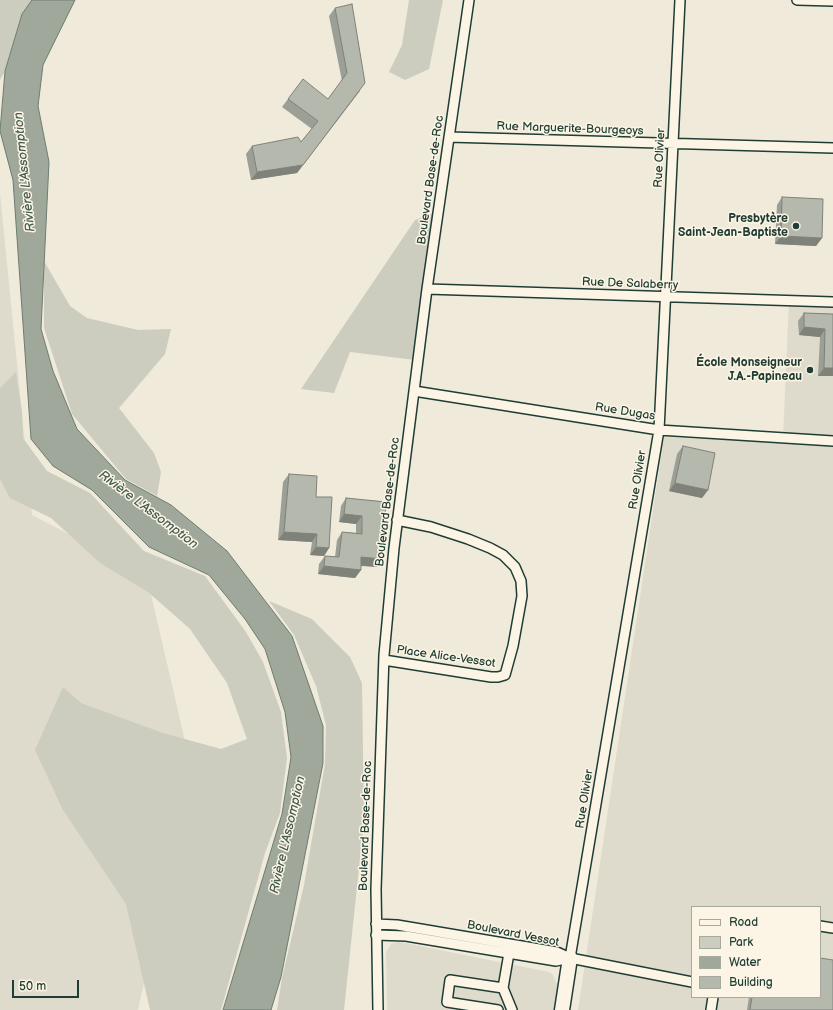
<!DOCTYPE html>
<meta charset="utf-8">
<style>
body{margin:0}
#map{position:relative;width:833px;height:1010px;overflow:hidden;background:#efeada;font-family:"Balsamiq Sans",sans-serif}
canvas{display:block}
.legend{position:absolute;left:691px;top:906px;width:130px;height:92px;box-sizing:border-box;background:#fcf5e5;border:1px solid #a4ab9e;margin:0;padding:5px 7px;list-style:none;font-size:12px;color:#1f3d34}
.legend li{display:flex;align-items:center;gap:8px;height:20px}
.legend b{width:20px;border:1px solid #a4ab9e}
.scale{position:absolute;left:12px;top:980px;width:67px;height:18px;box-sizing:border-box;border:2px solid #1f3d34;border-top:0;padding-left:5px;font-size:12px;line-height:14px;white-space:nowrap;color:#1f3d34;-webkit-text-stroke:3px #fcf5e5;paint-order:stroke}
</style>
<div id="map">
<canvas width="833" height="1010"></canvas>
<ul class="legend">
<li><b style="height:5px;background:#fcf5e5"></b>Road</li>
<li><b style="height:11px;background:#cccdbf"></b>Park</li>
<li><b style="height:11px;background:#9fa89a"></b>Water</li>
<li><b style="height:11px;background:#b5b9ad"></b>Building</li>
</ul>
<div class="scale">50 m</div>
</div>
<script>
const context = document.querySelector('canvas').getContext('2d');
context.lineJoin = 'round';
function paint(path, color) {
  context.fillStyle = color;
  context.fill(path, 'evenodd');
}
function toPath(rows) {
  const path = new Path2D();
  for (const r of rows) {
    path.moveTo(r[0], r[1]);
    for (let i = 2; i < r.length; i += 2) path.lineTo(r[i], r[i + 1]);
  }
  return path;
}
function trace(path, color, width, dash) {
  context.strokeStyle = color;
  context.lineWidth = width;
  context.lineCap = dash ? 'butt' : 'round';
  context.setLineDash(dash || []);
  context.stroke(path);
}
function drawText(font, color, halo, rows, align = 'center') {
  context.font = font + ' "Balsamiq Sans",sans-serif';
  context.lineWidth = 3;
  context.setLineDash([]);
  context.textBaseline = 'middle';
  context.strokeStyle = halo;
  context.fillStyle = color;
  for (const [text, x, y, turn = 0] of rows) {
    context.save();
    context.translate(x, y);
    context.rotate((+turn || 0) * Math.PI / 180);
    context.textAlign = isNaN(turn) ? turn : align;
    if (halo) context.strokeText(text, 0, 0);
    context.fillText(text, 0, 0);
    context.restore();
  }
}
paint(toPath([
 [0,193,32,515,105,553,149,586,191,767,138,1010,0,1010],
 [789,301,833,302,833,441,783,438],
 [664,437,833,445,833,1010,578,1010],
 [692,907,820,907,820,997,692,997],
 [398,942,405,943,549,972,553,975,557,984,558,994,555,1010,387,1010,386,952,391,944]
]), '#dedbcc');
paint(toPath([
 [0,0,32,0,22,14,5,71,0,80],
 [409,0,443,0,429,69,405,80,389,72,402,45],
 [436,212,415,360,350,352,334,393,301,389,415,220],
 [44,261,70,306,87,318,138,330,171,329,165,354,119,408,154,453,161,472,157,496,126,479,72,414,44,328],
 [16,372,22,412,23,438,47,471,90,493,144,551,205,576,246,632,263,662,281,712,287,758,280,813,265,853,221,1010,150,1010,126,904,63,810,35,750,63,687,81,703,163,733,221,749,247,739,227,683,190,629,148,592,100,563,51,518,10,498,0,479,0,388],
 [269,601,312,619,350,657,362,683,364,820,344,1010,277,1010,282,978,304,885,325,764,326,725,316,686,294,635]
]), '#cccdbf');
const water = toPath([
 [32,0,75,0,43,65,38,106,49,162,41,329,53,371,77,429,125,480,171,505,227,551,292,636,323,726,323,763,281,977,271,1010,223,1010,282,814,291,757,285,712,265,649,245,619,209,575,149,547,92,490,53,466,31,439,13,180,0,131,5,71,22,14,32,0]
]);
paint(water, '#9fa89a');
trace(water, '#6c7d71', 1);
const minor = toPath([
 [797,0,833,1],
 [449,137,833,148],
 [427,289,833,302],
 [414,391,659,430,833,441],
 [384,660,491,677,498,677,505,675,513,646,522,596,521,581,515,567,503,555,490,548,468,539,431,527,397,520],
 [376,924,397,925,557,952,570,958,692,982],
 [820,926,833,928],
 [376,935,406,936,556,961,570,958],
 [509,953,503,988,512,1010],
 [570,958,659,430,680,0],
 [378,1010,376,889,384,655,394,548,427,289,469,0],
 [498,1010,447,1002,450,980,503,988],
 [711,1010,713,997]
]);
const highway = toPath([
 [562,1010,570,958]
]);
trace(minor, '#1f3d34', 12);
trace(highway, '#1f3d34', 17);
trace(minor, '#fcf5e5', 9);
trace(highway, '#fcf5e5', 14);
paint(toPath([
 [335,8,360,91,297,173,251,180,246,154,252,146,301,142,312,129,282,107,288,99,328,99,342,81,329,16],
 [782,197,822,238,816,246,775,244,777,205],
 [804,313,833,314,833,376,818,376,820,337,799,335,798,321],
 [683,446,708,490,702,498,669,491,677,454],
 [289,474,316,497,329,548,324,556,310,555,312,542,278,540,283,482],
 [346,498,386,502,377,567,361,566,361,570,355,578,318,574,319,564,325,556,335,557,337,540,342,532,356,533,356,524,339,522,341,506],
 [749,997,820,997,833,1010,747,1010]
]), '#9c9f95');
paint(toPath([
 [365,83,297,173,251,180,257,172,303,165],
 [781,236,822,238,816,246,775,244],
 [804,327,825,329,820,337,799,335],
 [824,368,833,368,833,376,818,376],
 [675,483,708,490,702,498,669,491],
 [344,514,362,516,356,524,339,522],
 [284,532,317,534,312,542,278,540],
 [316,547,329,548,324,556,310,555],
 [361,557,382,559,377,567,355,565],
 [324,566,361,570,355,578,318,574]
]), '#7f8279');
const building = toPath([
 [352,4,365,83,303,165,257,172,252,146,298,137,301,142,318,121,288,99,303,79,328,99,347,73,335,8,352,4],
 [782,197,823,199,822,238,781,236,782,197],
 [804,313,833,314,833,368,824,368,825,329,804,327,804,313],
 [683,446,715,453,708,490,675,483,683,446],
 [289,474,317,476,316,497,332,497,329,548,316,547,317,534,284,532,289,474],
 [346,498,386,502,382,559,361,557,361,570,324,566,325,556,339,557,342,532,362,534,362,516,344,514,346,498],
 [820,958,833,960,833,1010,750,1010,752,997,820,997,820,958]
]);
paint(building, '#b5b9ad');
trace(building, '#7f8279', 1);
for (const [x, y, r, color] of [
 [796,226,4,"#1f3d34"],
 [810,370,4,"#1f3d34"]
]) {
  const dot = new Path2D();
  dot.arc(x, y, r, 0, 2 * Math.PI);
  context.fillStyle = color;
  context.fill(dot);
  trace(dot, '#fcf5e5', 1.5);
}
drawText('12px', '#1f3d34', '#fcf5e5', [
 ["Rue Marguerite-Bourgeoys",570,129,2],
 ["Rue Olivier",660,158,-87],
 ["Boulevard Base-de-Roc",431,180,-82],
 ["Rue De Salaberry",630,284,2],
 ["Rue Dugas",625,412,9],
 ["Rue Olivier",638,480,-81],
 ["Boulevard Base-de-Roc",388,502,-83],
 ["Place Alice-Vessot",446,657,8],
 ["Rue Olivier",585,799,-81],
 ["Boulevard Base-de-Roc",366,826,-88],
 ["Boulevard Vessot",513,934,11]
]);
drawText('bold 12px', '#1f3d34', '#fcf5e5', [
 ["Presbytère",788,219],
 ["Saint-Jean-Baptiste",788,233],
 ["École Monseigneur",802,363],
 ["J.A.-Papineau",802,377]
], 'right');
drawText('italic 13px', '#455d53', '#fcf5e5', [
 ["Rivière L'Assomption",25,172,-96],
 ["Rivière L'Assomption",148,510,37],
 ["Rivière L'Assomption",288,835,-77]
]);
</script>
